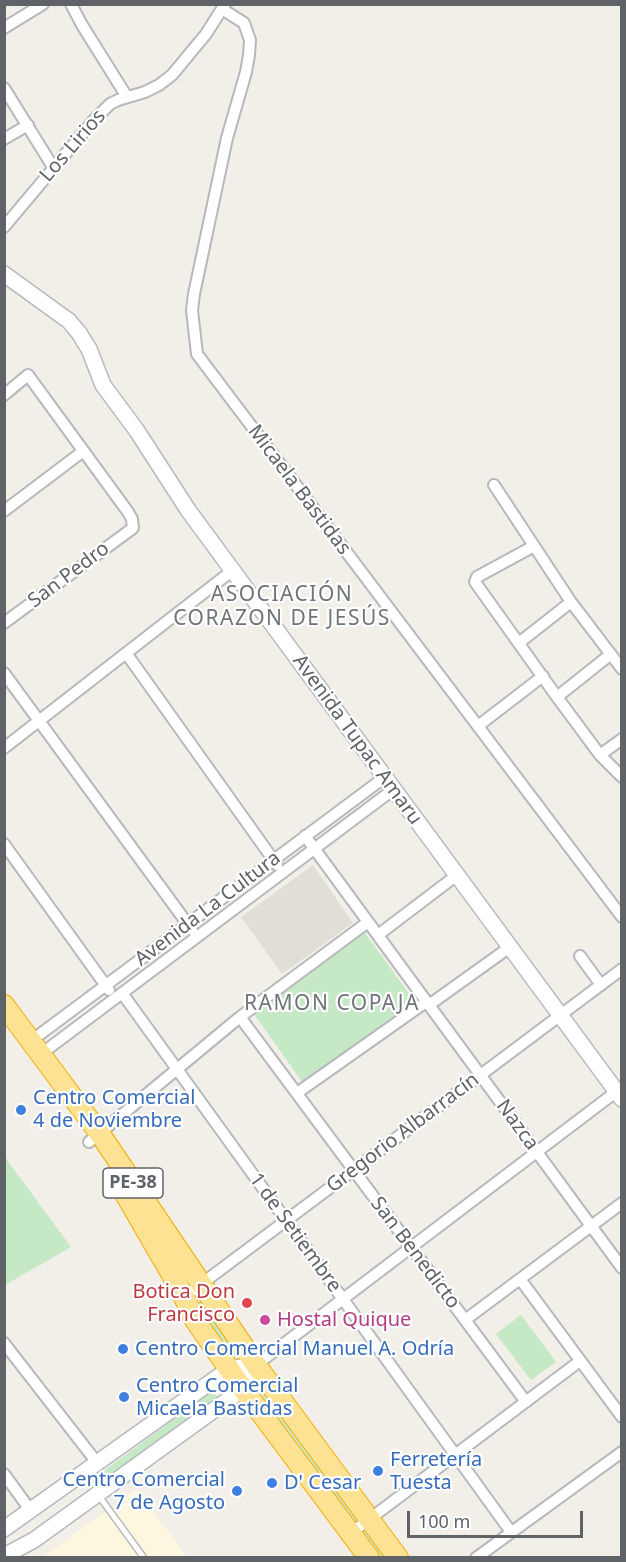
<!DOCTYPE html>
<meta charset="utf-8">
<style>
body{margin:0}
#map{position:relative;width:626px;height:1562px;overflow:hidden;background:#f1efe8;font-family:"Noto Sans",sans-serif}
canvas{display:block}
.frame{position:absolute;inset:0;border:6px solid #5f6368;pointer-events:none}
.scale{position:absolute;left:407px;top:1511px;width:176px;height:27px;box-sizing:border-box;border:3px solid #5f6368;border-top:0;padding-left:8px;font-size:18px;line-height:21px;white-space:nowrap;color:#5f6368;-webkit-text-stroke:4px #fff;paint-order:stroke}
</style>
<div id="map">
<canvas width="626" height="1562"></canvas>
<div class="frame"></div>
<div class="scale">100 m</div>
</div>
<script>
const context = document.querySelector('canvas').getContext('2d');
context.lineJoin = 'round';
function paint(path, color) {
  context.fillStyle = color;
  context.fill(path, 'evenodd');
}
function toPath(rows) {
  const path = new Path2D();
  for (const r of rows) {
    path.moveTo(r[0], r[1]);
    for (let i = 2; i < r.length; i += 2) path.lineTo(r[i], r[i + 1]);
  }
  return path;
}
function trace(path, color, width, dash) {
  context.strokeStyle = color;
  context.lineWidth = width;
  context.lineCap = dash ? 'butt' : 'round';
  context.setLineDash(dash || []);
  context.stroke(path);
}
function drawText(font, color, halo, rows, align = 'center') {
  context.font = font + ' "Noto Sans",sans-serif';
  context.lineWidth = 4.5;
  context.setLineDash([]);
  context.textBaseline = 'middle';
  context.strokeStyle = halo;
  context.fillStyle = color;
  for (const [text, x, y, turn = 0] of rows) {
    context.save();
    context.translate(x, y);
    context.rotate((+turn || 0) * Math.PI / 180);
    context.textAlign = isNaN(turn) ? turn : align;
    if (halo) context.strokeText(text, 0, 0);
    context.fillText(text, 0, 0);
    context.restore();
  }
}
paint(toPath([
 [137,1489,187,1557,41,1558]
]), '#fef7e0');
paint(toPath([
 [313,865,353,923,282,974,241,917]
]), '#e1ded6');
paint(toPath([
 [365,933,415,1002,303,1083,254,1014,253,1011],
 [4,1156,71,1247,5,1285,4,1285],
 [180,1267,238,1356,234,1358,195,1305],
 [521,1315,556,1362,531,1380,496,1334],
 [212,1391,217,1397,102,1482,97,1476],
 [269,1393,391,1557,379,1557,262,1402,262,1394]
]), '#c5e8c5');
const lane = toPath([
 [99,1496,144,1558]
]);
const street = toPath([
 [71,4,82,25,127,97],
 [222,9,244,23,250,40,249,55,246,72,227,138,194,294,192,310,197,354,622,917],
 [4,28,43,4],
 [4,88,53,167],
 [4,139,28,125],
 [4,227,94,120,110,104,118,100,145,92,159,85,172,75,206,34,225,4],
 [4,395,28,375,128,512,132,519,133,528,4,623],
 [494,485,571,602,622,669],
 [4,511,82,452],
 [534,546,477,577,475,582,557,697,600,755,622,777],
 [520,642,571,602],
 [126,653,277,865],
 [4,673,192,930],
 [557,697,611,654],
 [478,726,543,676],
 [4,748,233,570],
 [600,755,622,739],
 [305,836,622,1268],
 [4,844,109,990],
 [378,935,457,875],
 [580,956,601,985],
 [122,993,511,1532],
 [429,1005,510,947],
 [240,1017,526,1402],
 [31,1041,385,777],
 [41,1054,394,789],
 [297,1093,426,1002],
 [89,1142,240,1017,368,922],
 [520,1279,622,1417],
 [184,1297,622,969],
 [465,1320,622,1203],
 [4,1343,98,1464],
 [256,1365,621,1088],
 [4,1474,31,1511],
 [351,1533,580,1361],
 [476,1558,622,1452]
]);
const secondary = toPath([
 [4,274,69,321,79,333,89,349,103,385,137,431,188,510,622,1099],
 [4,1529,229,1369,256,1365],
 [4,1556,34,1540,243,1389,256,1365]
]);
const highway = toPath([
 [4,1005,100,1134,256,1365,398,1558],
 [124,1192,180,1289,195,1320,243,1389,369,1558]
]);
trace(lane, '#b5b8bc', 8);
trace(street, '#b5b8bc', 14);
trace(secondary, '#b6babf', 18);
trace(highway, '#f9ab00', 22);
trace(lane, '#fff', 5);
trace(street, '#fff', 10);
trace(secondary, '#fff', 15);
trace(highway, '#fde293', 20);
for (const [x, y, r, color] of [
 [21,1110,6,"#3f7fe0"],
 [247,1303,6,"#e0444e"],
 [265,1320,6,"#d1479c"],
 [123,1349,6,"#3f7fe0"],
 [124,1397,6,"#3f7fe0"],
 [378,1471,6,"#3f7fe0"],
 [272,1483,6,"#3f7fe0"],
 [237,1491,6,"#3f7fe0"]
]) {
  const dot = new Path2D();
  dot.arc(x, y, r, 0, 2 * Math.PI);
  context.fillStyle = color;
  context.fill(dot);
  trace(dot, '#fff', 2);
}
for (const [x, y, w] of [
 [133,1183,60]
]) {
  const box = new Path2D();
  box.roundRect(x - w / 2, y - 15, w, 30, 4.5);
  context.fillStyle = '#fff';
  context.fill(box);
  trace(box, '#5f6368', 1.5);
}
drawText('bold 18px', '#5f6368', null, [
 ["PE-38",133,1183]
]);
drawText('20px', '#5f6368', '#fff', [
 ["Los Lirios",73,146,-49],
 ["Micaela Bastidas",299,490,53],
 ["San Pedro",69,575,-37],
 ["Avenida Tupac Amaru",357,740,54],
 ["Avenida La Cultura",208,909,-37],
 ["Nazca",517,1125,54],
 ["Gregorio Albarracín",403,1133,-37],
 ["1 de Setiembre",295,1233,54],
 ["San Benedicto",415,1253,53]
]);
drawText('20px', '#366cbe', '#fff', [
 ["Centro Comercial",33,1098],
 ["4 de Noviembre",33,1121],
 ["Centro Comercial Manuel A. Odría",135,1349],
 ["Centro Comercial",136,1386],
 ["Micaela Bastidas",136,1409],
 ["Ferretería",390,1460],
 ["Tuesta",390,1483],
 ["Centro Comercial",225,1480,"right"],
 ["7 de Agosto",225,1503,"right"],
 ["D' Cesar",284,1483]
], 'left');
drawText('20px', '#be3a42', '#fff', [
 ["Botica Don",235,1292],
 ["Francisco",235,1315]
], 'right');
drawText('20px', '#b23c85', '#fff', [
 ["Hostal Quique",277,1320]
], 'left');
context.letterSpacing = '1.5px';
drawText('21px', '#70757a', '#fff', [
 ["ASOCIACIÓN",282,595],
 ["CORAZON DE JESÚS",282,619],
 ["RAMON COPAJA",332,1004]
]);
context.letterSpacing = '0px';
</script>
